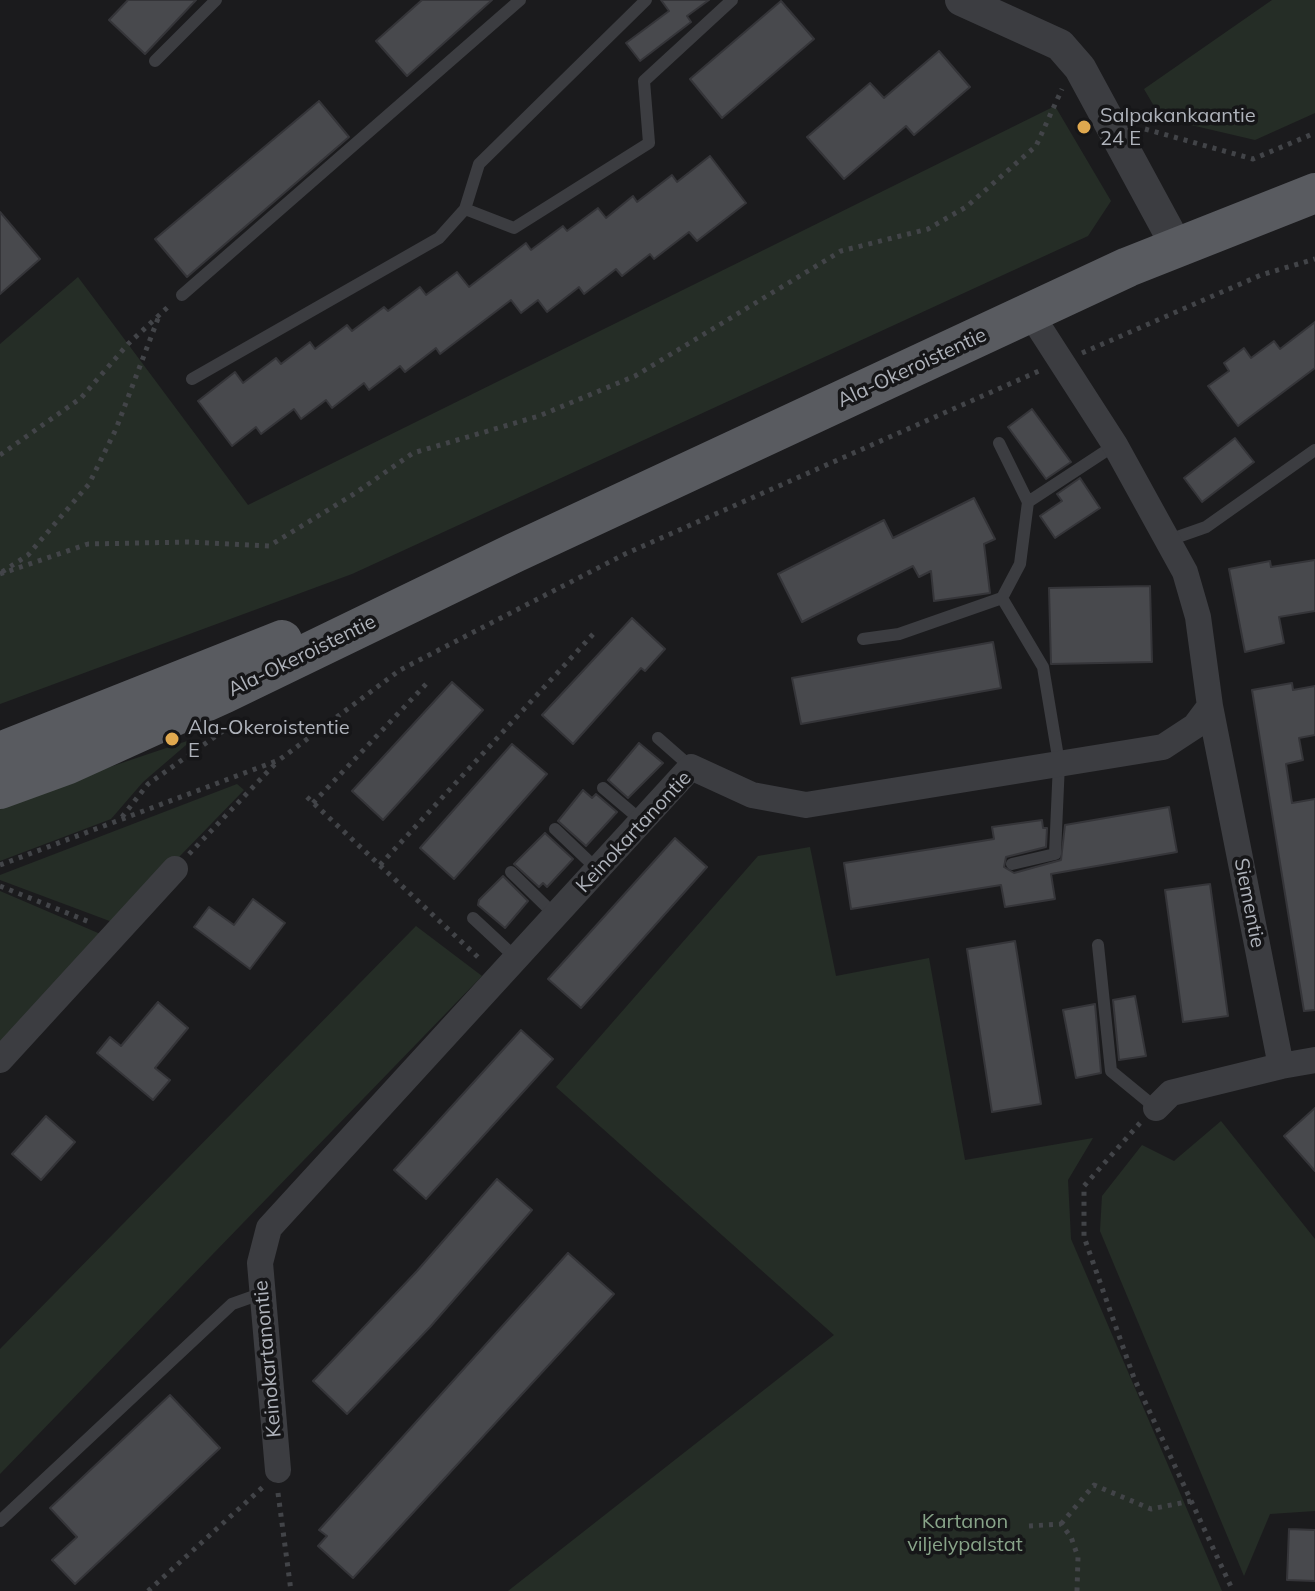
<!DOCTYPE html>
<style>
body{margin:0}
canvas{display:block;background:#1b1b1d}
</style>
<canvas width="1315" height="1591"></canvas>
<script>
const context = document.querySelector('canvas').getContext('2d');
context.lineJoin = 'round';
function paint(path, color) {
  context.fillStyle = color;
  context.fill(path, 'evenodd');
}
function toPath(rows) {
  const path = new Path2D();
  for (const r of rows) {
    path.moveTo(r[0], r[1]);
    for (let i = 2; i < r.length; i += 2) path.lineTo(r[i], r[i + 1]);
  }
  return path;
}
function trace(path, color, width, dash) {
  context.strokeStyle = color;
  context.lineWidth = width;
  context.lineCap = dash ? 'butt' : 'round';
  context.setLineDash(dash || []);
  context.stroke(path);
}
function drawText(font, color, halo, rows, align = 'center') {
  context.font = font + ' Mulish,sans-serif';
  context.lineWidth = 7;
  context.setLineDash([]);
  context.textBaseline = 'middle';
  context.strokeStyle = halo;
  context.fillStyle = color;
  for (const [text, x, y, turn = 0] of rows) {
    context.save();
    context.translate(x, y);
    context.rotate((+turn || 0) * Math.PI / 180);
    context.textAlign = isNaN(turn) ? turn : align;
    if (halo) context.strokeText(text, 0, 0);
    context.fillText(text, 0, 0);
    context.restore();
  }
}
paint(toPath([
 [1272,0,1315,0,1315,113,1255,140,1161,118,1144,89],
 [1055,106,1111,201,1088,236,352,574,0,704,0,344,78,277,248,505],
 [193,739,143,782,111,819,0,861,0,804],
 [237,784,244,790,115,923,0,880,0,875],
 [810,847,836,976,929,958,965,1160,1093,1138,1068,1180,1071,1239,1222,1591,508,1591,834,1335,556,1087,758,856],
 [0,891,105,936,0,1050],
 [416,926,482,976,0,1474,0,1349],
 [1221,1121,1315,1239,1315,1511,1270,1514,1244,1576,1100,1231,1102,1196,1142,1145,1174,1161]
]), '#252d26');
const building = toPath([
 [128,0,196,0,145,54,109,20,128,0],
 [422,0,492,0,407,76,376,41,422,0],
 [661,0,709,0,687,16,691,22,640,61,626,43,669,11,661,0],
 [781,1,814,39,722,118,690,79,781,1],
 [939,51,970,87,914,135,906,126,844,179,807,137,870,83,884,98,939,51],
 [319,101,349,137,187,277,155,239,319,101],
 [710,156,746,203,697,241,689,232,654,259,650,254,622,276,616,269,584,294,579,287,547,312,538,300,521,313,511,300,440,354,436,348,405,372,400,366,369,390,364,383,332,408,326,400,301,419,294,409,261,434,256,427,232,446,198,401,235,372,243,383,276,358,281,364,310,342,315,349,347,325,352,331,384,307,388,311,420,287,426,295,457,272,469,287,526,243,531,250,563,226,567,231,598,208,606,218,633,196,637,202,672,175,677,182,710,156],
 [0,212,40,259,0,294,0,212],
 [1315,322,1315,368,1238,426,1208,386,1229,371,1224,363,1244,348,1251,358,1274,341,1280,349,1315,322],
 [1032,409,1071,462,1046,479,1008,427,1032,409],
 [1235,438,1254,462,1202,502,1184,478,1235,438],
 [1080,478,1100,508,1055,538,1040,516,1062,501,1057,494,1080,478],
 [974,498,995,539,984,544,990,593,934,601,931,571,919,577,913,566,802,622,778,574,884,520,893,538,974,498],
 [1315,560,1315,611,1279,617,1284,643,1245,652,1229,569,1270,561,1271,567,1315,560],
 [1150,586,1152,662,1051,664,1049,588,1150,586],
 [632,618,665,649,645,671,641,668,573,744,542,715,632,618],
 [993,642,1001,688,801,724,792,678,993,642],
 [452,682,483,710,383,820,352,791,452,682],
 [1292,683,1293,690,1315,686,1315,735,1299,738,1303,760,1286,764,1292,803,1315,799,1315,1010,1304,1011,1252,690,1292,683],
 [639,743,663,763,628,798,608,780,639,743],
 [512,744,547,774,454,879,420,848,512,744],
 [583,790,592,798,596,794,617,812,586,846,558,821,583,790],
 [1169,807,1177,852,1051,874,1055,899,1005,907,1001,885,851,909,844,863,994,839,992,827,1042,820,1043,828,1047,828,1046,847,1006,857,1004,867,1014,873,1061,860,1065,825,1169,807],
 [545,833,573,859,547,887,543,883,539,887,514,864,545,833],
 [675,838,707,867,581,1008,548,979,675,838],
 [503,876,528,901,505,928,478,905,479,900,503,876],
 [1210,884,1228,1016,1183,1022,1165,890,1210,884],
 [253,899,285,923,250,969,194,927,209,907,234,925,253,899],
 [1015,941,1041,1104,992,1112,967,949,1015,941],
 [1135,996,1146,1056,1119,1060,1113,1000,1135,996],
 [158,1002,188,1028,155,1068,170,1080,153,1100,97,1053,110,1037,121,1046,158,1002],
 [1095,1004,1101,1073,1076,1078,1063,1010,1095,1004],
 [521,1030,553,1059,426,1199,394,1170,521,1030],
 [1315,1108,1315,1171,1284,1136,1315,1108],
 [46,1116,75,1142,41,1180,12,1154,46,1116],
 [497,1179,532,1210,430,1327,347,1414,313,1381,417,1271,497,1179],
 [568,1253,614,1294,353,1578,318,1546,327,1536,319,1530,568,1253],
 [170,1395,220,1448,75,1584,52,1560,77,1537,50,1508,170,1395],
 [1289,1529,1315,1530,1315,1581,1287,1580,1289,1529]
]);
paint(building, '#48494d');
trace(building, '#353539', 2);
trace(toPath([
 [1145,129,1253,159,1315,133],
 [1082,353,1261,275,1315,259],
 [0,455,81,398,128,344,169,306],
 [2,572,28,555,89,484,116,429,159,316],
 [0,574,88,544,188,542,269,546,354,494,413,453,539,416,635,376,841,251,928,229,966,207,1036,146,1062,89],
 [307,797,481,960],
 [313,803,429,681],
 [122,817,148,784,223,731],
 [189,854,276,763],
 [0,865,279,760,400,670,625,554,1039,371],
 [380,865,596,631],
 [0,886,92,923],
 [1140,1123,1084,1186,1084,1237,1134,1378,1233,1591],
 [278,1493,291,1591],
 [1061,1524,1094,1485,1151,1509,1191,1501],
 [1029,1526,1061,1524,1071,1537,1078,1557,1077,1591],
 [148,1591,263,1487]
]), '#424448', 5, [4, 6]);
trace(toPath([
 [155,61,216,0],
 [465,209,514,228,649,143,644,81,732,0],
 [182,295,520,0],
 [192,379,439,238,465,209,479,164,646,0],
 [999,443,1028,502],
 [1169,540,1206,527,1315,450],
 [1002,598,1043,667,1059,763,1055,854,1012,864],
 [863,639,899,634,1002,598,1020,564,1028,502,1115,445],
 [658,738,691,767],
 [603,788,642,821],
 [555,829,597,869],
 [511,872,555,915],
 [473,918,516,958],
 [1098,945,1111,1071,1156,1108],
 [0,1521,232,1304,263,1293]
]), '#3c3d41', 12);
trace(toPath([
 [1210,706,1281,1066,1315,1060],
 [0,1060,175,869],
 [1156,1108,1171,1093,1281,1066],
 [278,1470,260,1263,269,1228,691,767,752,795,806,805,1163,747,1195,726,1210,706,1198,617,1185,572,1115,445,1030,313]
]), '#3c3d41', 26);
trace(toPath([
 [961,0,1060,45,1080,68,1176,245]
]), '#3c3d41', 32);
trace(toPath([
 [0,752,282,640],
 [0,789,66,765,225,693,514,553,1128,267,1315,193]
]), '#595b60', 40);
for (const [x, y, r, color] of [
 [1084,127,8,"#e0a94f"],
 [172,739,8,"#e0a94f"]
]) {
  const dot = new Path2D();
  dot.arc(x, y, r, 0, 2 * Math.PI);
  context.fillStyle = color;
  context.fill(dot);
  trace(dot, '#161618', 3);
}
drawText('20px', '#afb3bb', '#161618', [
 ["Salpakankaantie",1100,116],
 ["24 E",1100,139],
 ["Ala-Okeroistentie",188,728],
 ["E",188,751]
], 'left');
drawText('20px', '#afb3bb', '#161618', [
 ["Ala-Okeroistentie",912,368,-25],
 ["Ala-Okeroistentie",302,656,-26],
 ["Keinokartanontie",634,832,-47],
 ["Siementie",1249,903,79],
 ["Keinokartanontie",268,1359,-95]
]);
drawText('20px', '#88a489', '#161618', [
 ["Kartanon",965,1522],
 ["viljelypalstat",965,1545]
]);
</script>
